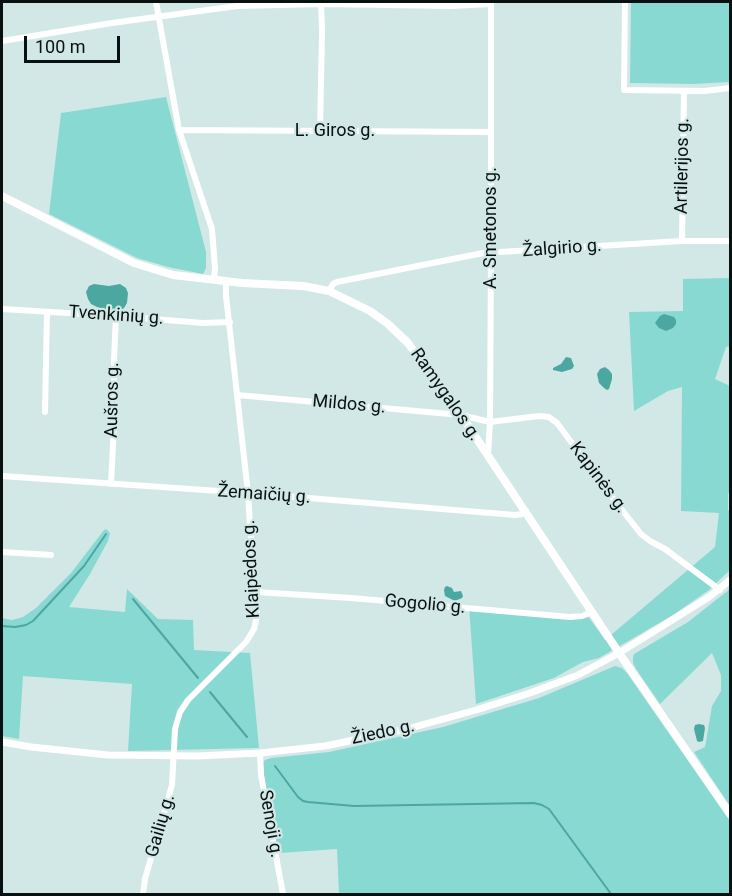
<!DOCTYPE html>
<meta charset="utf-8">
<style>
body{margin:0}
#map{position:relative;width:732px;height:896px;overflow:hidden;background:#d2e8e6;font-family:Roboto,sans-serif}
canvas{display:block}
.frame{position:absolute;inset:0;border:3px solid #091110;pointer-events:none}
.scale{position:absolute;left:24px;top:36px;width:96px;height:27px;box-sizing:border-box;border:3px solid #091110;border-top:0;padding-left:8px;font-size:18px;line-height:21px;white-space:nowrap;color:#091110;-webkit-text-stroke:4px #d2e8e6;paint-order:stroke}
</style>
<div id="map">
<canvas width="732" height="896"></canvas>
<div class="frame"></div>
<div class="scale">100 m</div>
</div>
<script>
const context = document.querySelector('canvas').getContext('2d');
context.lineJoin = 'round';
function paint(path, color) {
  context.fillStyle = color;
  context.fill(path, 'evenodd');
}
function toPath(rows) {
  const path = new Path2D();
  for (const r of rows) {
    path.moveTo(r[0], r[1]);
    for (let i = 2; i < r.length; i += 2) path.lineTo(r[i], r[i + 1]);
  }
  return path;
}
function trace(path, color, width, dash) {
  context.strokeStyle = color;
  context.lineWidth = width;
  context.lineCap = dash ? 'butt' : 'round';
  context.setLineDash(dash || []);
  context.stroke(path);
}
function drawText(font, color, halo, rows, align = 'center') {
  context.font = font + ' Roboto,sans-serif';
  context.lineWidth = 4.5;
  context.setLineDash([]);
  context.textBaseline = 'middle';
  context.strokeStyle = halo;
  context.fillStyle = color;
  for (const [text, x, y, turn = 0] of rows) {
    context.save();
    context.translate(x, y);
    context.rotate((+turn || 0) * Math.PI / 180);
    context.textAlign = isNaN(turn) ? turn : align;
    if (halo) context.strokeText(text, 0, 0);
    context.fillText(text, 0, 0);
    context.restore();
  }
}
paint(toPath([
 [631,2,730,2,730,82,693,84,630,83],
 [166,97,206,252,206,268,203,274,168,267,137,258,49,214,61,113],
 [730,278,730,346,726,347,715,379,730,386,730,492,728,493,728,510,730,511,730,570,709,590,673,615,599,658,583,662,554,678,476,704,469,606,570,615,585,612,605,640,715,547,719,513,681,511,682,387,668,391,634,411,629,312,683,311,683,279],
 [106,529,110,533,108,541,90,574,69,607,125,612,127,589,158,619,193,620,194,650,250,653,259,748,128,751,132,684,23,676,19,739,2,736,2,618,12,620,23,617,36,608,71,573,104,530],
 [730,589,730,806,694,752,705,747,712,706,721,691,721,675,712,653,660,704,636,669,633,663,633,658,634,654,688,622],
 [615,666,622,668,627,673,730,821,730,894,339,894,337,849,280,853,275,844,264,775,263,762,265,760,271,758,329,752,443,727,539,698]
]), '#89d9d3');
paint(toPath([
 [94,284,109,286,120,284,126,288,128,293,127,303,124,308,119,311,101,309,91,304,88,299,86,292,89,286],
 [664,314,674,317,676,320,676,324,673,328,666,331,659,328,655,323,660,316],
 [566,357,571,358,574,366,572,369,562,372,553,370,553,368,561,364],
 [605,367,609,370,612,374,612,379,609,389,607,390,604,388,599,383,597,374,600,369],
 [447,586,452,588,454,592,461,591,463,596,462,598,455,601,445,596,444,590,445,587],
 [699,724,704,725,705,728,703,741,699,742,697,741,694,729,695,725]
]), '#4ca7a1');
trace(toPath([
 [133,599,198,678],
 [2,626,15,627,26,625,33,621,84,566,106,534],
 [210,692,247,737],
 [275,766,298,797,303,801,308,802,354,806,534,803,542,805,549,809,611,894]
]), '#4ca7a1', 2);
trace(toPath([
 [156,2,179,130,212,229,215,268,214,280],
 [625,2,624,90,705,91,730,88],
 [2,41,112,23,237,6,321,4,451,6,491,4],
 [179,130,491,132],
 [320,131,322,32,321,2],
 [682,241,684,91],
 [329,291,333,284,337,282,483,253,682,241,730,241],
 [2,309,116,316,203,323,230,322],
 [237,395,461,415,490,422,539,416,549,417,557,423,622,510,641,534,650,541,665,549,720,590],
 [45,412,47,312],
 [488,455,490,422,491,253,491,2],
 [2,476,248,493,515,515,522,514,526,511],
 [111,484,114,425,114,360,116,316],
 [2,552,51,555],
 [256,592,351,598,570,617,582,616,592,612],
 [260,753,261,775,283,894],
 [143,894,145,879,172,785,175,729,180,712,188,700,246,642,254,629,257,616,256,592,251,541,248,493,226,296,226,281]
]), '#fff', 6);
trace(toPath([
 [2,742,31,747,108,755,198,756,260,753,325,746,407,729,476,710,530,693,578,675,619,653,709,597,730,580]
]), '#fff', 7);
trace(toPath([
 [2,196,134,263,173,275,242,283,303,286,329,291,370,311,388,324,408,343,461,415,619,653,730,814]
]), '#fff', 8);
drawText('18px', '#091110', '#d2e8e6', [
 ["L. Giros g.",335,131],
 ["Artilerijos g.",683,166,-89],
 ["A. Smetonos g.",491,228,-90],
 ["Žalgirio g.",562,249,-4],
 ["Tvenkinių g.",116,316,4],
 ["Ramygalos g.",445,395,55],
 ["Aušros g.",113,400,-89],
 ["Mildos g.",349,405,5],
 ["Kapinės g.",598,478,53],
 ["Žemaičių g.",264,495,4],
 ["Klaipėdos g.",252,569,-93],
 ["Gogolio g.",425,605,5],
 ["Žiedo g.",383,733,-12],
 ["Senoji g.",270,824,80],
 ["Gailių g.",161,826,-74]
]);
</script>
